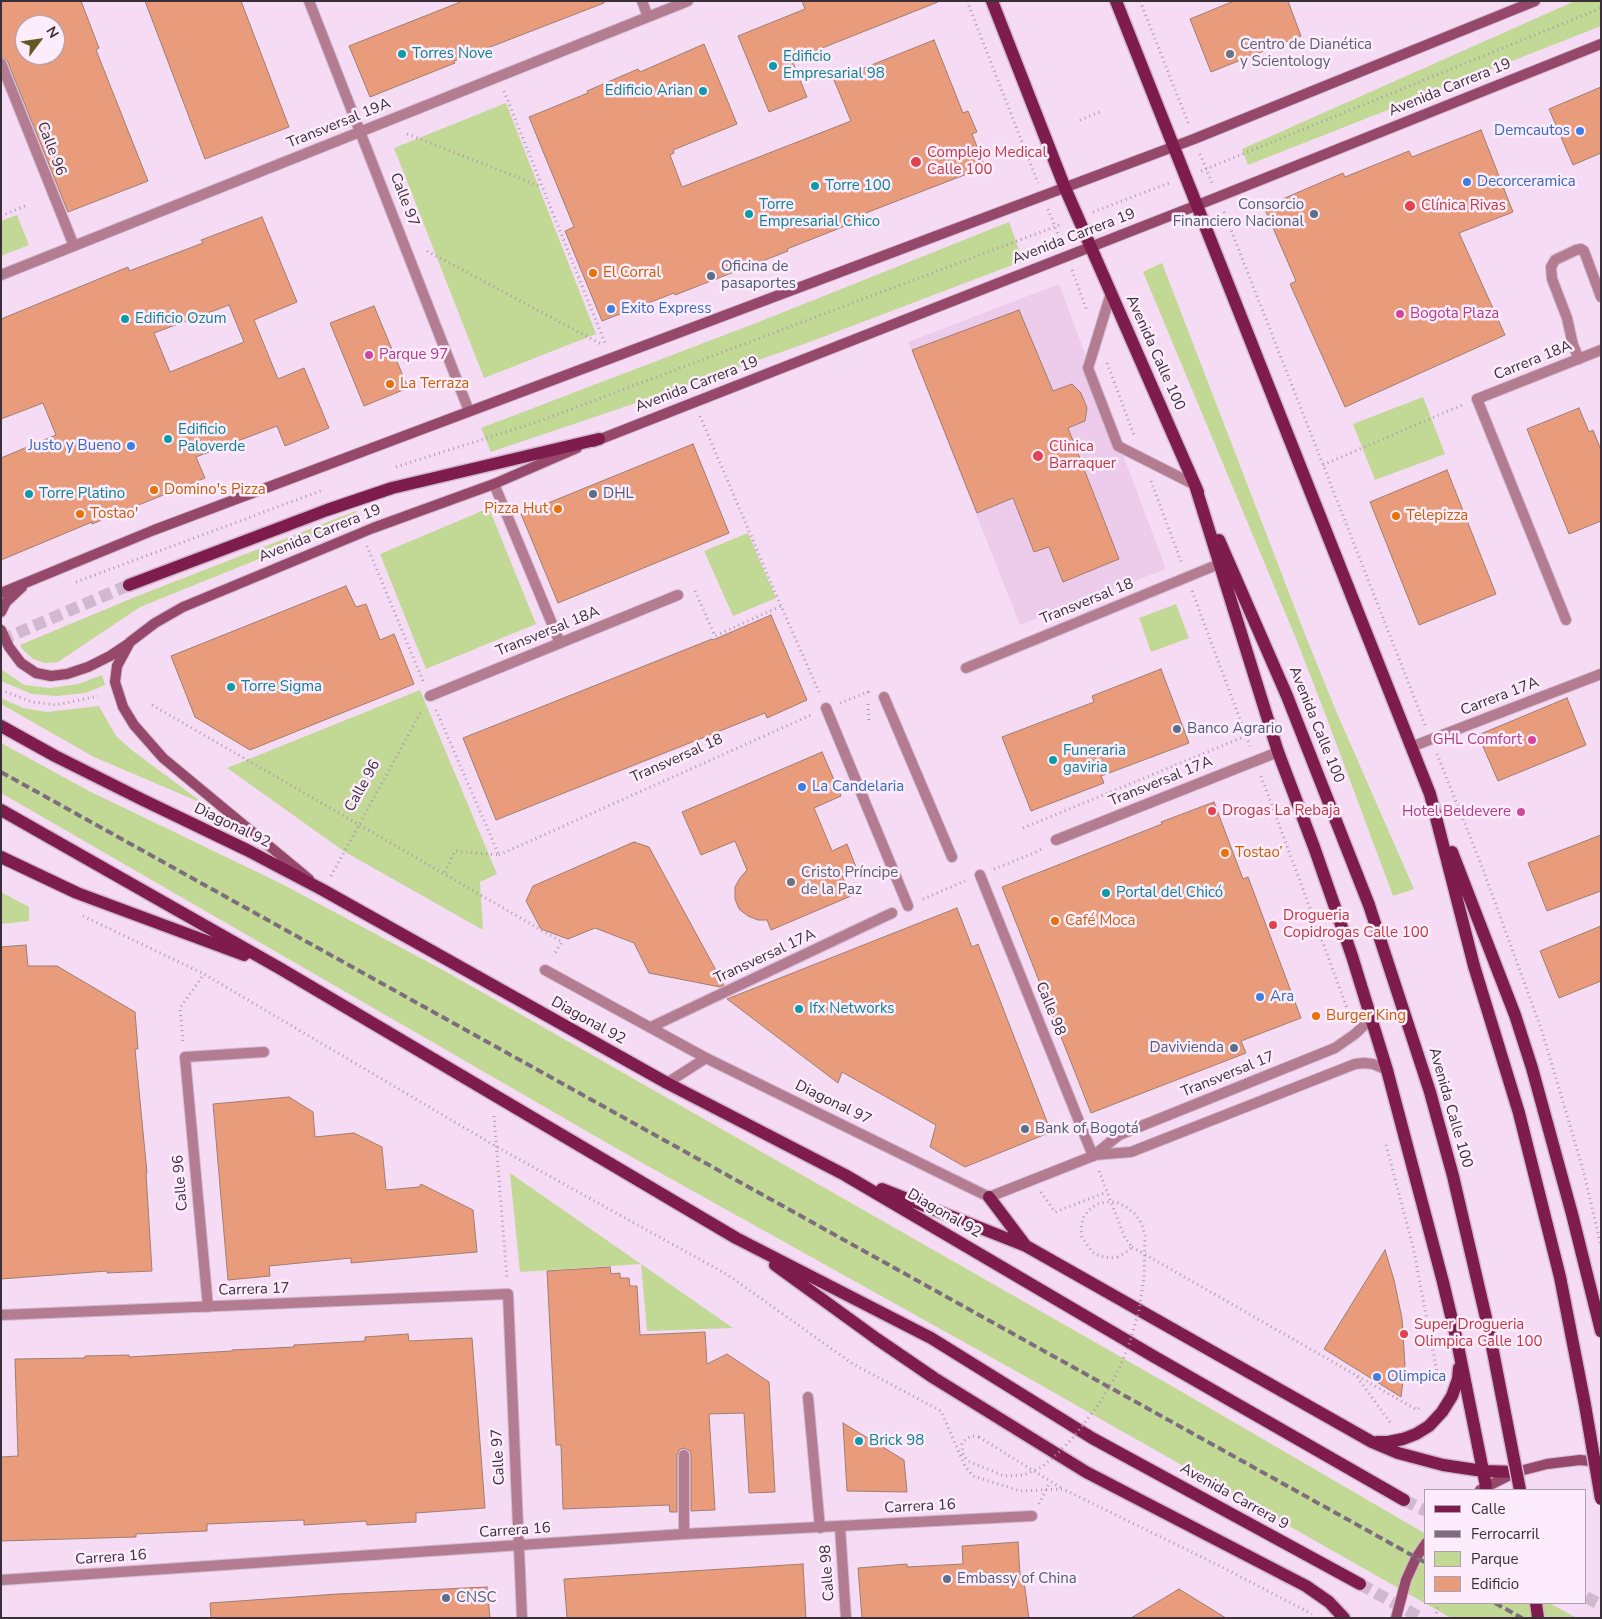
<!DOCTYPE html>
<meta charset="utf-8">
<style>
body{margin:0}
#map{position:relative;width:1602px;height:1619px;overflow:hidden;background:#f6dbf5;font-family:"Nunito Sans",sans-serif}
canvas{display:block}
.frame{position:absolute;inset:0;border:2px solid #392f39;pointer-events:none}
.legend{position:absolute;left:1424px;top:1489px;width:162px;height:115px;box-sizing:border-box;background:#fdecfc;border:1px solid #afa0ae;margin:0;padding:6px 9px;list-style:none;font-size:15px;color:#392f39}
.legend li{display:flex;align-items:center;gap:10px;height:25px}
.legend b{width:25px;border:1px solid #afa0ae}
.north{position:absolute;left:15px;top:15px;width:50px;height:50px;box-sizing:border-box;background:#fdecfc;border:1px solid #afa0ae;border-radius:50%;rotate:59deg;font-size:14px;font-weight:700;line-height:20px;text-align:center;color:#392f39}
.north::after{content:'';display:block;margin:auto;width:18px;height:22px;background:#655724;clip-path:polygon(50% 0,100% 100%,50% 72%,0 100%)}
</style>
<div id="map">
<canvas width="1602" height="1619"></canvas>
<div class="frame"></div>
<ul class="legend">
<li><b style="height:6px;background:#7e1c4d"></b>Calle</li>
<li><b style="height:6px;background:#7e6e7d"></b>Ferrocarril</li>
<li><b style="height:14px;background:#c1d995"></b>Parque</li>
<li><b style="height:14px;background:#e99c7b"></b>Edificio</li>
</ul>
<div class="north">N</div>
</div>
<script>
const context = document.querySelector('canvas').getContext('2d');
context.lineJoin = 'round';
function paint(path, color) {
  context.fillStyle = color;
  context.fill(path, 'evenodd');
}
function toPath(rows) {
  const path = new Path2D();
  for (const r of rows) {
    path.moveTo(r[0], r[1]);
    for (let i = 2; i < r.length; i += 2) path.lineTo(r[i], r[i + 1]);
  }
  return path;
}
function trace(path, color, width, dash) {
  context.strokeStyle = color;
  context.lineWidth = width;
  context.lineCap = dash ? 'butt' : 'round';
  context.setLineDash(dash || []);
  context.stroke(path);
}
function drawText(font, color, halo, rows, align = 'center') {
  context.font = font + ' "Nunito Sans",sans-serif';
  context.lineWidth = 5;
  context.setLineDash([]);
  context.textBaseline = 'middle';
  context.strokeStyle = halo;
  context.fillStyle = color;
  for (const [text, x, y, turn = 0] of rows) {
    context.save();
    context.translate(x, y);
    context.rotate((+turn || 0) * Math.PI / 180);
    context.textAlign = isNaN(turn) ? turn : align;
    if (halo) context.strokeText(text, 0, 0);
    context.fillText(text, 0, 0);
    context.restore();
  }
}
paint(toPath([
 [1059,284,1166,569,1020,625,908,342]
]), '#edcceb');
paint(toPath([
 [1575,1,1601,1,1601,26,1248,165,1242,149],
 [506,103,596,334,484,378,394,148],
 [17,215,29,245,1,256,1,221],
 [1009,222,1023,261,815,340,692,384,491,452,481,428,756,323],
 [1162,263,1306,637,1336,711,1414,889,1393,896,1326,716,1297,641,1143,272],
 [1423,397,1445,454,1375,480,1353,424],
 [489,508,536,624,426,669,380,554],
 [356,511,358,519,140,607,58,662,45,663,33,659,23,650,20,645,135,597],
 [748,533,776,598,733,616,704,551],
 [1176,604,1189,638,1151,652,1139,618],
 [1,669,24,685,50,688,78,684,102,675,105,685,85,693,57,696,32,694,1,681],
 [420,690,497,874,480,882,483,930,345,852,227,768],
 [1,698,23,708,47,712,99,706,116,736,133,751,204,804,94,757,1,704],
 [1,743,89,791,280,883,443,970,1170,1385,1426,1534,1426,1603,1549,1603,1577,1618,1451,1618,1023,1375,621,1151,1,793],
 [1,892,29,907,29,921,1,924],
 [510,1173,641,1264,733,1328,647,1331,641,1264,520,1272]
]), '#c1d995');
const building = toPath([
 [1,1,81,1,99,48,96,50,148,181,68,212,7,60,1,56,1,1],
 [25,25,55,25,55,55,25,55,25,25],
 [145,1,241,1,289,127,205,159,145,1],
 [463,1,604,1,604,3,454,61,455,63,370,97,349,46,463,1],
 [802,1,937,1,938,2,792,60,807,97,769,112,738,36,805,9,802,1],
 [1234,1,1288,1,1301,36,1211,72,1190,19,1234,1],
 [934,40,963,113,968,111,977,132,972,134,985,167,858,216,860,220,787,249,788,251,675,295,674,293,602,321,565,231,574,227,529,117,588,93,587,91,638,69,640,72,704,44,737,124,673,150,674,153,670,155,682,187,851,121,834,80,934,40],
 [1601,87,1601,153,1573,165,1549,109,1601,87],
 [1481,130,1513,212,1459,233,1505,335,1345,407,1290,284,1296,281,1264,207,1343,173,1345,177,1409,151,1412,157,1481,130],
 [262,217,297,302,254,320,278,379,304,368,329,428,285,446,277,426,196,457,205,478,92,524,92,522,1,560,1,458,56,435,43,403,1,419,1,319,128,267,129,271,203,243,201,240,262,217],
 [229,305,244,342,170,372,154,333,229,305],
 [374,306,408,388,364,406,330,323,374,306],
 [1019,310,1053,391,1072,384,1081,393,1087,408,1085,421,1068,428,1119,559,1063,582,1049,547,1034,552,1013,498,977,513,912,350,1019,310],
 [1579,408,1589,432,1593,430,1601,450,1601,521,1569,534,1527,429,1579,408],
 [693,444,729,533,558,603,521,514,693,444],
 [1447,470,1496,594,1419,625,1370,502,1447,470],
 [346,586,356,607,366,604,380,640,394,634,414,684,250,750,195,717,171,656,346,586],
 [771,615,807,700,767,718,765,713,496,820,463,738,712,639,713,640,771,615],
 [1161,669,1189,743,1101,776,1104,783,1031,811,1002,737,1094,702,1092,696,1161,669],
 [1567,698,1586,745,1498,781,1478,735,1567,698],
 [822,752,841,796,814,808,832,851,847,844,856,867,841,873,851,896,771,930,767,920,758,920,748,916,739,909,735,899,735,887,740,878,747,870,735,841,701,855,682,812,822,752],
 [1214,802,1243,879,1248,877,1301,1018,1241,1041,1246,1053,1091,1113,1002,887,1162,824,1161,822,1214,802],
 [1601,835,1601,891,1547,911,1528,863,1601,835],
 [634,842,649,847,724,985,720,987,649,973,634,943,595,928,568,939,541,929,526,901,533,886,634,842],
 [957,908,972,947,978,944,1051,1132,965,1167,930,1147,936,1125,842,1072,838,1083,727,999,957,908],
 [1601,926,1601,981,1559,998,1540,951,1601,926],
 [26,945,28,966,57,966,135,1012,138,1049,135,1049,147,1173,146,1173,152,1271,107,1273,107,1271,1,1279,1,947,26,945],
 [289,1097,313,1112,315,1137,354,1133,382,1147,386,1190,419,1187,421,1184,473,1210,477,1252,351,1263,351,1258,269,1266,270,1276,228,1280,213,1104,289,1097],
 [1385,1250,1394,1280,1402,1318,1405,1365,1401,1397,1324,1349,1385,1250],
 [610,1267,611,1274,620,1273,620,1278,629,1278,630,1286,637,1286,640,1335,705,1332,707,1364,727,1354,769,1382,775,1492,749,1493,744,1413,709,1414,715,1510,691,1511,691,1455,690,1451,684,1448,680,1449,677,1455,677,1512,670,1512,669,1505,563,1509,561,1445,556,1445,547,1271,610,1267],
 [408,1334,409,1341,472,1338,485,1508,416,1513,416,1522,367,1525,366,1521,304,1525,304,1520,207,1524,207,1531,136,1534,136,1537,1,1541,1,1457,18,1456,15,1359,85,1358,85,1356,129,1355,129,1357,232,1351,232,1350,294,1347,294,1345,365,1341,365,1337,408,1334],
 [843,1423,904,1460,907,1492,847,1491,843,1423],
 [1018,1542,1020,1575,1023,1574,1029,1618,862,1618,858,1568,907,1564,907,1567,963,1564,962,1546,1018,1542],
 [803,1564,806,1618,567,1618,564,1579,803,1564],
 [487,1587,490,1618,211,1618,210,1603,338,1594,487,1587],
 [1179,1589,1226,1618,1131,1618,1179,1589]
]);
paint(building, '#e99c7b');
trace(building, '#9e7d70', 1);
trace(toPath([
 [1,640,129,585],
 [1404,1500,1426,1511],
 [1360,1584,1421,1618],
 [1586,1597,1601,1605]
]), '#d0b9cf', 12, [12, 6]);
const service = toPath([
 [1111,293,1088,368,1118,446,1195,485],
 [1579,359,1573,345,1567,318,1552,279,1551,267,1555,260,1576,250,1581,249,1584,251,1601,297],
 [1477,399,1566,620],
 [884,697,952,857],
 [545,970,706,1058],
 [651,1027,892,913],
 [808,1397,820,1528],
 [684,1534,684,1455]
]);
const pedestrian = toPath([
 [826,708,908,906],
 [980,875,1093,1156]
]);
const minor = toPath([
 [309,1,469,411],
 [642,1,648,17],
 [1,63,74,246],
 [1,275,688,1],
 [1477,399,1601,350],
 [494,484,560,643],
 [966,668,1219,564],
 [430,696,678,595],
 [1411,747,1601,674],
 [1056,840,1278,752],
 [667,1083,706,1058,989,1197,1093,1156,1119,1135,1335,1048,1355,1034,1372,1018],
 [1094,1155,1131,1152,1355,1064,1364,1063,1373,1064,1387,1070],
 [208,1307,185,1057,264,1052],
 [1,1315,508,1294,522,1618],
 [840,1527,846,1618],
 [1,1580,684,1534,1032,1516]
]);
const secondary = toPath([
 [593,442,1218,197,1601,44],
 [1,593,154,530,1194,139,1535,1],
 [1,612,6,602,22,587],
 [1,630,9,647,21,663,36,673,51,676,67,674,88,667,110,656,128,644],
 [309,879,163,758,134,725,123,707,115,682,117,666,130,642,155,623,183,607,373,528,494,484,577,448],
 [1480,1490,1516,1472,1547,1464,1580,1460,1600,1462],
 [1396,1618,1406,1580,1416,1558,1426,1543]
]);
const primary = toPath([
 [992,1,1065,188,1198,492],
 [1116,1,1430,794,1474,966],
 [1195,485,1278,752,1314,847,1352,956,1387,1070,1443,1282,1457,1341,1486,1486],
 [1219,540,1287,696,1369,905],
 [129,585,327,510,392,488,599,439],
 [1,726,55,756,143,800,247,850,323,890,667,1083,845,1175,1153,1356,1404,1500],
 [1,810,281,969,736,1238,931,1338,1092,1438,1360,1584],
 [1452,852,1515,1015,1532,1068,1572,1214,1601,1331],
 [1,857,77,893,244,955],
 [882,1189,1026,1246,1372,1442,1398,1453,1443,1465,1483,1471,1516,1472],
 [989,1197,1026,1246],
 [775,1265,877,1339,934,1378,1086,1472,1306,1586,1329,1602,1344,1618],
 [1377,1442,1388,1442,1403,1439,1416,1434,1429,1426,1442,1412,1452,1396,1458,1379,1459,1368],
 [1536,1603,1538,1618]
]);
trace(service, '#d0b9cf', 12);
trace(pedestrian, '#d0b9cf', 12);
trace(minor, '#d0b9cf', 12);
trace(secondary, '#d0b9cf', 12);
trace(primary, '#d0b9cf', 15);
trace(toPath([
 [967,1,1038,183],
 [1140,1,1189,125],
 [504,91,605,343],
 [1080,120,1102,111],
 [407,134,542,187],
 [1200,154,1212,183],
 [1201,171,1601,8],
 [1048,209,1061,243],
 [1093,212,1169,183],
 [1224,212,1425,725],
 [1,216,25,206],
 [427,251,601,344],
 [1072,270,1087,311],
 [1107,363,1134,435],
 [700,416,781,606],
 [1323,465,1462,405],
 [396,467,540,421,1062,224],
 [1151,481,1182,564],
 [367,546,423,681],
 [76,582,323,490],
 [695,591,715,636,781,606,820,694],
 [1192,591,1250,746],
 [1,690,32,702,56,705,98,696],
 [840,703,868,692,868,693],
 [868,704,869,723],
 [152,705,562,942,553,956],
 [436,710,499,855,455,851,444,874],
 [1437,754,1481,864,1542,1031,1584,1173,1601,1246],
 [1261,776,1350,1016],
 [1023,828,1246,736],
 [499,855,811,715],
 [994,869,1034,853,1043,848],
 [331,876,422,710],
 [923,899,965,881],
 [83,916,204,974,497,1147,728,1275,853,1364,941,1411,965,1466,973,1476,1020,1491,1063,1489,1218,1565,1312,1614],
 [183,1041,180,1008,204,974],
 [494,1116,507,1279],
 [1386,1145,1413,1247,1438,1377],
 [1099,1171,1125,1238,1132,1247,1128,1251,1118,1257],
 [1041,1192,1055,1212,1107,1192],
 [1132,1247,1417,1410,1420,1407],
 [1357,1377,1392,1425],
 [979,1437,1063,1489],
 [1039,1504,1050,1482],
 [1435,1618,1439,1603]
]), '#ae99ad', 3, [1, 4]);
trace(service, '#b37c91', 10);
trace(pedestrian, '#b37c91', 10);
trace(minor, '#b37c91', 10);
trace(secondary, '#954869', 10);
trace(primary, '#7e1c4d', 12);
trace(toPath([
 [1,772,1426,1563],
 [1495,1603,1522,1618]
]), '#7e6e7d', 4, [8, 4]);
const primaryBridge = toPath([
 [1369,905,1430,1092,1453,1176,1489,1331,1520,1490],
 [1474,966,1519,1113,1560,1277,1585,1405,1601,1499]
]);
trace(primaryBridge, '#d0b9cf', 15, []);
trace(toPath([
 [979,1437,971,1436,964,1441,962,1444,963,1455,968,1461,1004,1476,1024,1475,1042,1467,1058,1453,1072,1439,1099,1404,1115,1377,1128,1348,1139,1311,1144,1277,1145,1236,1142,1224,1135,1214,1125,1206,1116,1202,1106,1202,1097,1204,1089,1210,1083,1218,1081,1228,1082,1237,1092,1252,1100,1256,1109,1258,1118,1257]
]), '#ae99ad', 3, [1, 4]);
trace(primaryBridge, '#7e1c4d', 12);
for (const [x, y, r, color] of [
 [402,54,5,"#0f9aa8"],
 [1230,54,5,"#6b7280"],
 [773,66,5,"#0f9aa8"],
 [703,91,5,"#0f9aa8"],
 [1580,131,5,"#3f7fe0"],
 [916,162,6,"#e0444e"],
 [1467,182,5,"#3f7fe0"],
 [815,186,5,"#0f9aa8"],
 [1410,206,6,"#e0444e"],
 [749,214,5,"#0f9aa8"],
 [1314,214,5,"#5c6f8a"],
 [593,273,5,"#e8710a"],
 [711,276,5,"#5c6f8a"],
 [611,309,5,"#3f7fe0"],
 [1400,314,5,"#d1479c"],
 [125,319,5,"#0f9aa8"],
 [369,355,5,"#d1479c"],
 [390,384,5,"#e8710a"],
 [168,439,5,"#0f9aa8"],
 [131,446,5,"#3f7fe0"],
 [1038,456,6,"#e0444e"],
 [154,490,5,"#e8710a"],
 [29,494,5,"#0f9aa8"],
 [593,494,5,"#5c6f8a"],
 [558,509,5,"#e8710a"],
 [80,514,5,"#e8710a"],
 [1396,516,5,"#e8710a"],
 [231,687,5,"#0f9aa8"],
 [1177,729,5,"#5c6f8a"],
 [1532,740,5,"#d1479c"],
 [1053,760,5,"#0f9aa8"],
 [802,787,5,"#3f7fe0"],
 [1212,811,5,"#e0444e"],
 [1521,812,5,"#d1479c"],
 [1225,853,5,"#e8710a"],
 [791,882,5,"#6b7280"],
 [1106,893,5,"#0f9aa8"],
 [1055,921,5,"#e8710a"],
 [1273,925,5,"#e0444e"],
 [1260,997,5,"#3f7fe0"],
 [799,1009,5,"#0f9aa8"],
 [1316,1016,5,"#e8710a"],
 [1234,1048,5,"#5c6f8a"],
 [1025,1129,5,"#5c6f8a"],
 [1404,1334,5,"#e0444e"],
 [1377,1377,5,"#3f7fe0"],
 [859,1441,5,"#0f9aa8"],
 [947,1579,5,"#5c6f8a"],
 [446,1598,5,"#5c6f8a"]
]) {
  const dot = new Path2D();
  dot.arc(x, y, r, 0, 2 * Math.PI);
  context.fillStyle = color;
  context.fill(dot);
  trace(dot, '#fdecfc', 2);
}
drawText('15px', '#5b616d', '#fdecfc', [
 ["Centro de Dianética",1240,45],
 ["y Scientology",1240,62],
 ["Cristo Príncipe",801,873],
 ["de la Paz",801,890]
], 'left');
drawText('15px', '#0d838f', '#fdecfc', [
 ["Torres Nove",412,54],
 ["Edificio",783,57],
 ["Empresarial 98",783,74],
 ["Edificio Arian",693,91,"right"],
 ["Torre 100",825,186],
 ["Torre",759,205],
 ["Empresarial Chico",759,222],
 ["Edificio Ozum",135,319],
 ["Edificio",178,430],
 ["Paloverde",178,447],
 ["Torre Platino",39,494],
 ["Torre Sigma",241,687],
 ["Funeraria",1063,751],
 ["gaviria",1063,768],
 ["Portal del Chicó",1116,893],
 ["Ifx Networks",809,1009],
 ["Brick 98",869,1441]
], 'left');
drawText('15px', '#392f39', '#fdecfc', [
 ["Avenida Carrera 19",1450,88,-22],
 ["Transversal 19A",339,124,-22],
 ["Calle 96",51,149,69],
 ["Calle 97",404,200,69],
 ["Avenida Carrera 19",1074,237,-21],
 ["Avenida Calle 100",1155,353,66],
 ["Carrera 18A",1533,361,-22],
 ["Avenida Carrera 19",697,385,-21],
 ["Avenida Carrera 19",320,534,-22],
 ["Transversal 18",1087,602,-22],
 ["Transversal 18A",548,632,-22],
 ["Carrera 17A",1500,697,-21],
 ["Avenida Calle 100",1316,725,68],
 ["Transversal 18",677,759,-24],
 ["Transversal 17A",1161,782,-22],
 ["Calle 96",363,786,-61],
 ["Diagonal 92",232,826,26],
 ["Transversal 17A",765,957,-25],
 ["Calle 98",1050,1009,68],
 ["Diagonal 92",588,1021,29],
 ["Transversal 17",1228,1075,-22],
 ["Diagonal 97",833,1103,26],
 ["Avenida Calle 100",1450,1108,74],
 ["Calle 96",181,1183,-95],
 ["Diagonal 92",944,1214,30],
 ["Carrera 17",254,1290,-2],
 ["Calle 97",499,1457,-93],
 ["Avenida Carrera 9",1234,1497,29],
 ["Carrera 16",920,1507,-3],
 ["Carrera 16",515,1531,-4],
 ["Carrera 16",111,1558,-4],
 ["Calle 98",828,1573,-94]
]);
drawText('15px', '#366cbe', '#fdecfc', [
 ["Demcautos",1570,131,"right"],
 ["Decorceramica",1477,182],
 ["Exito Express",621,309],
 ["Justo y Bueno",121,446,"right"],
 ["La Candelaria",812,787],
 ["Ara",1270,997],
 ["Olimpica",1387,1377]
], 'left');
drawText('15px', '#be3a42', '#fdecfc', [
 ["Complejo Medical",927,153],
 ["Calle 100",927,170],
 ["Clínica Rivas",1421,206],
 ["Clinica",1049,447],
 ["Barraquer",1049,464],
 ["Drogas La Rebaja",1222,811],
 ["Drogueria",1283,916],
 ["Copidrogas Calle 100",1283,933],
 ["Super Drogueria",1414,1325],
 ["Olimpica Calle 100",1414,1342]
], 'left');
drawText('15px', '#4e5e75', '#fdecfc', [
 ["Consorcio",1304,205,"right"],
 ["Financiero Nacional",1304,222,"right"],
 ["Oficina de",721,267],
 ["pasaportes",721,284],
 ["DHL",603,494],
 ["Banco Agrario",1187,729],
 ["Davivienda",1224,1048,"right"],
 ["Bank of Bogotá",1035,1129],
 ["Embassy of China",957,1579],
 ["CNSC",456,1598]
], 'left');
drawText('15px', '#c56008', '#fdecfc', [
 ["El Corral",603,273],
 ["La Terraza",400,384],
 ["Domino's Pizza",164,490],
 ["Pizza Hut",548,509,"right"],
 ["Tostao'",90,514],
 ["Telepizza",1406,516],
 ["Tostao’",1235,853],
 ["Café Moca",1065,921],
 ["Burger King",1326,1016]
], 'left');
drawText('15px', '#b23c85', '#fdecfc', [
 ["Bogota Plaza",1410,314],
 ["Parque 97",379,355],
 ["GHL Comfort",1522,740,"right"],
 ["Hotel Beldevere",1511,812,"right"]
], 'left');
</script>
